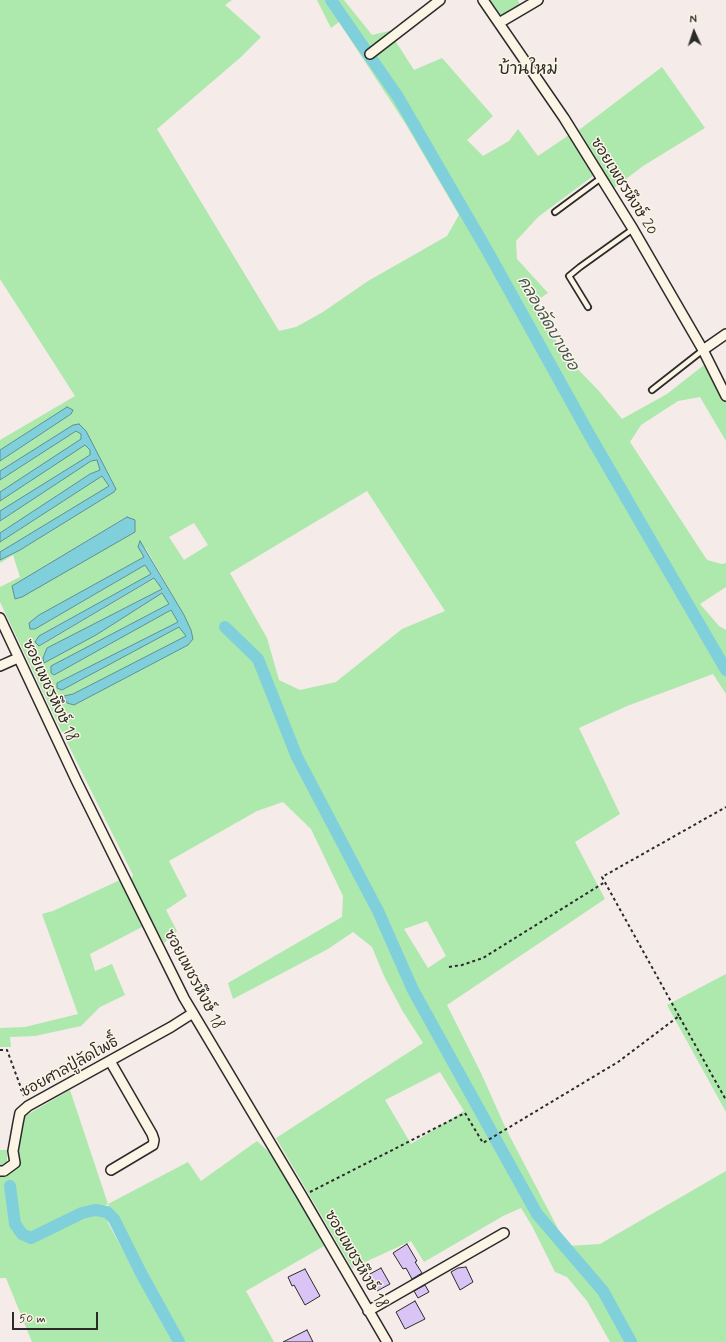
<!DOCTYPE html>
<meta charset="utf-8">
<style>
body{margin:0}
#map{position:relative;width:726px;height:1342px;overflow:hidden;background:#f5ebe8;font-family:Mynerve,sans-serif}
canvas{display:block}
.north{position:absolute;left:674px;top:12px;width:40px;height:40px;-webkit-text-stroke:3px #fcf5e5;paint-order:stroke;rotate:357deg;font-size:11px;font-weight:700;line-height:16px;text-align:center;color:#2b2b2b}
.north::after{content:'';display:block;margin:auto;width:14px;height:18px;background:#2b2b2b;clip-path:polygon(50% 0,100% 100%,50% 72%,0 100%)}
.scale{position:absolute;left:12px;top:1312px;width:86px;height:18px;box-sizing:border-box;border:2px solid #2b2b2b;border-top:0;padding-left:5px;font-size:12px;line-height:14px;white-space:nowrap;color:#2b2b2b;-webkit-text-stroke:3px #fcf5e5;paint-order:stroke}
</style>
<div id="map">
<canvas width="726" height="1342"></canvas>
<div class="north">N</div>
<div class="scale">50 m</div>
</div>
<script>
const context = document.querySelector('canvas').getContext('2d');
context.lineJoin = 'round';
function paint(path, color) {
  context.fillStyle = color;
  context.fill(path, 'evenodd');
}
function toPath(rows) {
  const path = new Path2D();
  for (const r of rows) {
    path.moveTo(r[0], r[1]);
    for (let i = 2; i < r.length; i += 2) path.lineTo(r[i], r[i + 1]);
  }
  return path;
}
function trace(path, color, width, dash) {
  context.strokeStyle = color;
  context.lineWidth = width;
  context.lineCap = dash ? 'butt' : 'round';
  context.setLineDash(dash || []);
  context.stroke(path);
}
function drawText(font, color, halo, rows, align = 'center') {
  context.font = font + ' Mynerve,"Playpen Sans Thai",sans-serif';
  context.lineWidth = 3;
  context.setLineDash([]);
  context.textBaseline = 'middle';
  context.strokeStyle = halo;
  context.fillStyle = color;
  for (const [text, x, y, turn = 0] of rows) {
    context.save();
    context.translate(x, y);
    context.rotate((+turn || 0) * Math.PI / 180);
    context.textAlign = isNaN(turn) ? turn : align;
    if (halo) context.strokeText(text, 0, 0);
    context.fillText(text, 0, 0);
    context.restore();
  }
}
paint(toPath([
 [0,0,232,0,225,5,261,37,241,57,157,129,279,331,296,327,323,312,368,281,447,236,459,215,405,123,339,22,331,28,317,0,344,0,372,35,389,31,414,70,442,58,493,116,467,140,483,156,509,141,518,129,538,156,569,135,593,176,538,217,516,241,517,259,548,293,533,303,565,356,598,390,622,419,667,394,704,365,726,395,726,441,700,397,678,401,641,425,630,442,707,560,722,564,726,563,726,587,700,604,719,626,726,630,726,694,713,674,627,706,579,728,620,814,575,842,605,899,447,1005,481,1073,506,1129,567,1246,600,1244,726,1171,726,1342,610,1342,587,1301,567,1277,555,1272,532,1226,521,1208,503,1216,424,1262,411,1241,352,1268,276,1138,423,1043,402,1010,384,976,372,947,353,932,328,949,233,999,228,983,342,917,343,896,311,829,283,802,257,811,169,861,187,896,166,910,177,931,164,943,131,880,133,875,60,728,0,602,0,587,20,577,13,555,0,563,0,560,20,550,114,492,116,488,86,432,79,424,73,425,0,471,0,461,71,414,67,407,0,450,0,440,75,396,0,279],
 [367,491,445,611,402,629,336,682,300,690,279,680,267,638,230,573],
 [126,517,135,520,13,586],
 [194,523,208,545,184,560,169,537],
 [145,547,184,615,191,630,193,639,188,645,74,705,65,696,73,694,186,636,179,627,62,690,57,683,178,622,171,610,54,675,51,673,51,666,169,604,162,593,96,635,45,662,47,648,162,589,155,578,40,646,35,641,39,636,151,574,145,565,35,629,39,615,144,557],
 [427,921,446,956,428,968,404,929],
 [440,1072,464,1111,411,1144,385,1100],
 [488,0,518,0,520,5,501,17],
 [662,67,705,128,643,166,614,188,579,130],
 [76,431,81,434,82,439,0,492,0,480],
 [85,444,90,450,90,455,0,511,0,501],
 [97,460,100,470,90,474,0,533,0,521,91,461],
 [102,476,109,486,0,552,0,542],
 [120,880,142,927,90,954,95,971,112,964,125,995,100,1007,81,1026,35,1036,10,1037,11,1047,0,1047,0,1028,25,1027,78,1014,42,914,53,911],
 [726,974,726,1112,667,1005],
 [70,1090,108,1204,188,1162,201,1181,257,1141,274,1157,299,1198,324,1246,246,1291,274,1342,181,1342,108,1204,86,1215,105,1217,172,1342,32,1342,6,1278,0,1278,0,1174,11,1173,13,1123],
 [0,1150,7,1150,7,1163,0,1167]
]), '#ade8ad');
const water = toPath([
 [67,407,73,410,71,414,0,461,0,450,67,407],
 [79,424,86,431,116,489,114,492,20,550,0,560,0,552,109,486,102,476,0,542,0,533,90,474,100,470,97,460,91,461,0,521,0,511,90,455,90,450,85,445,0,501,0,492,81,439,81,434,76,431,0,480,0,471,73,425,79,424],
 [127,517,135,520,135,532,22,597,15,599,12,586,127,517],
 [140,541,184,615,191,630,193,639,188,645,74,705,67,703,64,696,73,694,186,636,179,627,62,690,57,688,57,683,178,622,171,610,54,675,51,673,51,666,169,604,162,593,96,635,44,663,43,658,47,648,162,589,154,578,39,646,35,642,39,636,151,574,145,565,35,629,30,629,29,623,39,615,144,557,138,547,140,541]
]);
paint(water, '#80d0db');
trace(water, '#5e8e95', 1);
trace(toPath([
 [331,0,398,97,488,252,589,434,726,670],
 [225,627,258,659,297,757,378,911,413,990,537,1214,603,1291,631,1342],
 [10,1186,15,1224,22,1234,31,1238,82,1213,95,1210,107,1212,114,1219,141,1273,179,1342]
]), '#80d0db', 12);
const building = toPath([
 [407,1244,417,1261,415,1262,422,1273,412,1279,406,1268,403,1269,393,1253,407,1244],
 [466,1267,473,1282,460,1290,451,1272,458,1268,466,1267],
 [381,1268,390,1284,377,1291,368,1275,381,1268],
 [305,1269,320,1296,305,1305,294,1285,292,1286,288,1277,305,1269],
 [425,1285,429,1292,418,1298,414,1291,425,1285],
 [415,1301,425,1319,405,1329,396,1312,415,1301],
 [307,1330,313,1342,283,1342,307,1330]
]);
paint(building, '#d9c4f5');
trace(building, '#2b2b2b', 1);
const lane = toPath([
 [555,212,601,178],
 [588,307,569,276,580,267,633,229],
 [652,390,703,350]
]);
const street = toPath([
 [483,0,564,118,633,229,703,350,726,396],
 [499,23,538,0],
 [370,54,440,0],
 [703,350,726,334],
 [0,618,77,782,184,998,302,1196,387,1342],
 [0,666,18,658],
 [110,1061,152,1134,154,1140,153,1145,111,1170],
 [0,1171,4,1171,15,1163,13,1151,18,1123,20,1113,28,1106,171,1027,193,1013],
 [368,1311,504,1233]
]);
trace(lane, '#2b2b2b', 8);
trace(street, '#2b2b2b', 12);
trace(toPath([
 [449,967,462,965,483,958,605,882],
 [679,1016,602,877,726,807],
 [0,1050,7,1050,24,1096],
 [310,1192,465,1113,483,1143,618,1062,679,1016,726,1100]
]), '#2b2b2b', 2, [3, 3]);
trace(lane, '#fcf5e5', 4.5);
trace(street, '#fcf5e5', 9);
drawText('15px', '#2b2b2b', '#fcf5e5', [
 ["ซอยเพชรหึงษ์ 20",623,187,58],
 ["ซอยเพชรหึงษ์ 18",49,691,65],
 ["ซอยเพชรหึงษ์ 18",193,980,62],
 ["ซอยศาลปู่ลัดโพธิ์",70,1068,-29],
 ["ซอยเพชรหึงษ์ 18",355,1260,60]
]);
drawText('italic 16px', '#405457', '#fcf5e5', [
 ["คลองลัดบางยอ",547,324,60]
]);
drawText('17px', '#2b2b2b', '#fcf5e5', [
 ["บ้านใหม่",528,70]
]);
</script>
